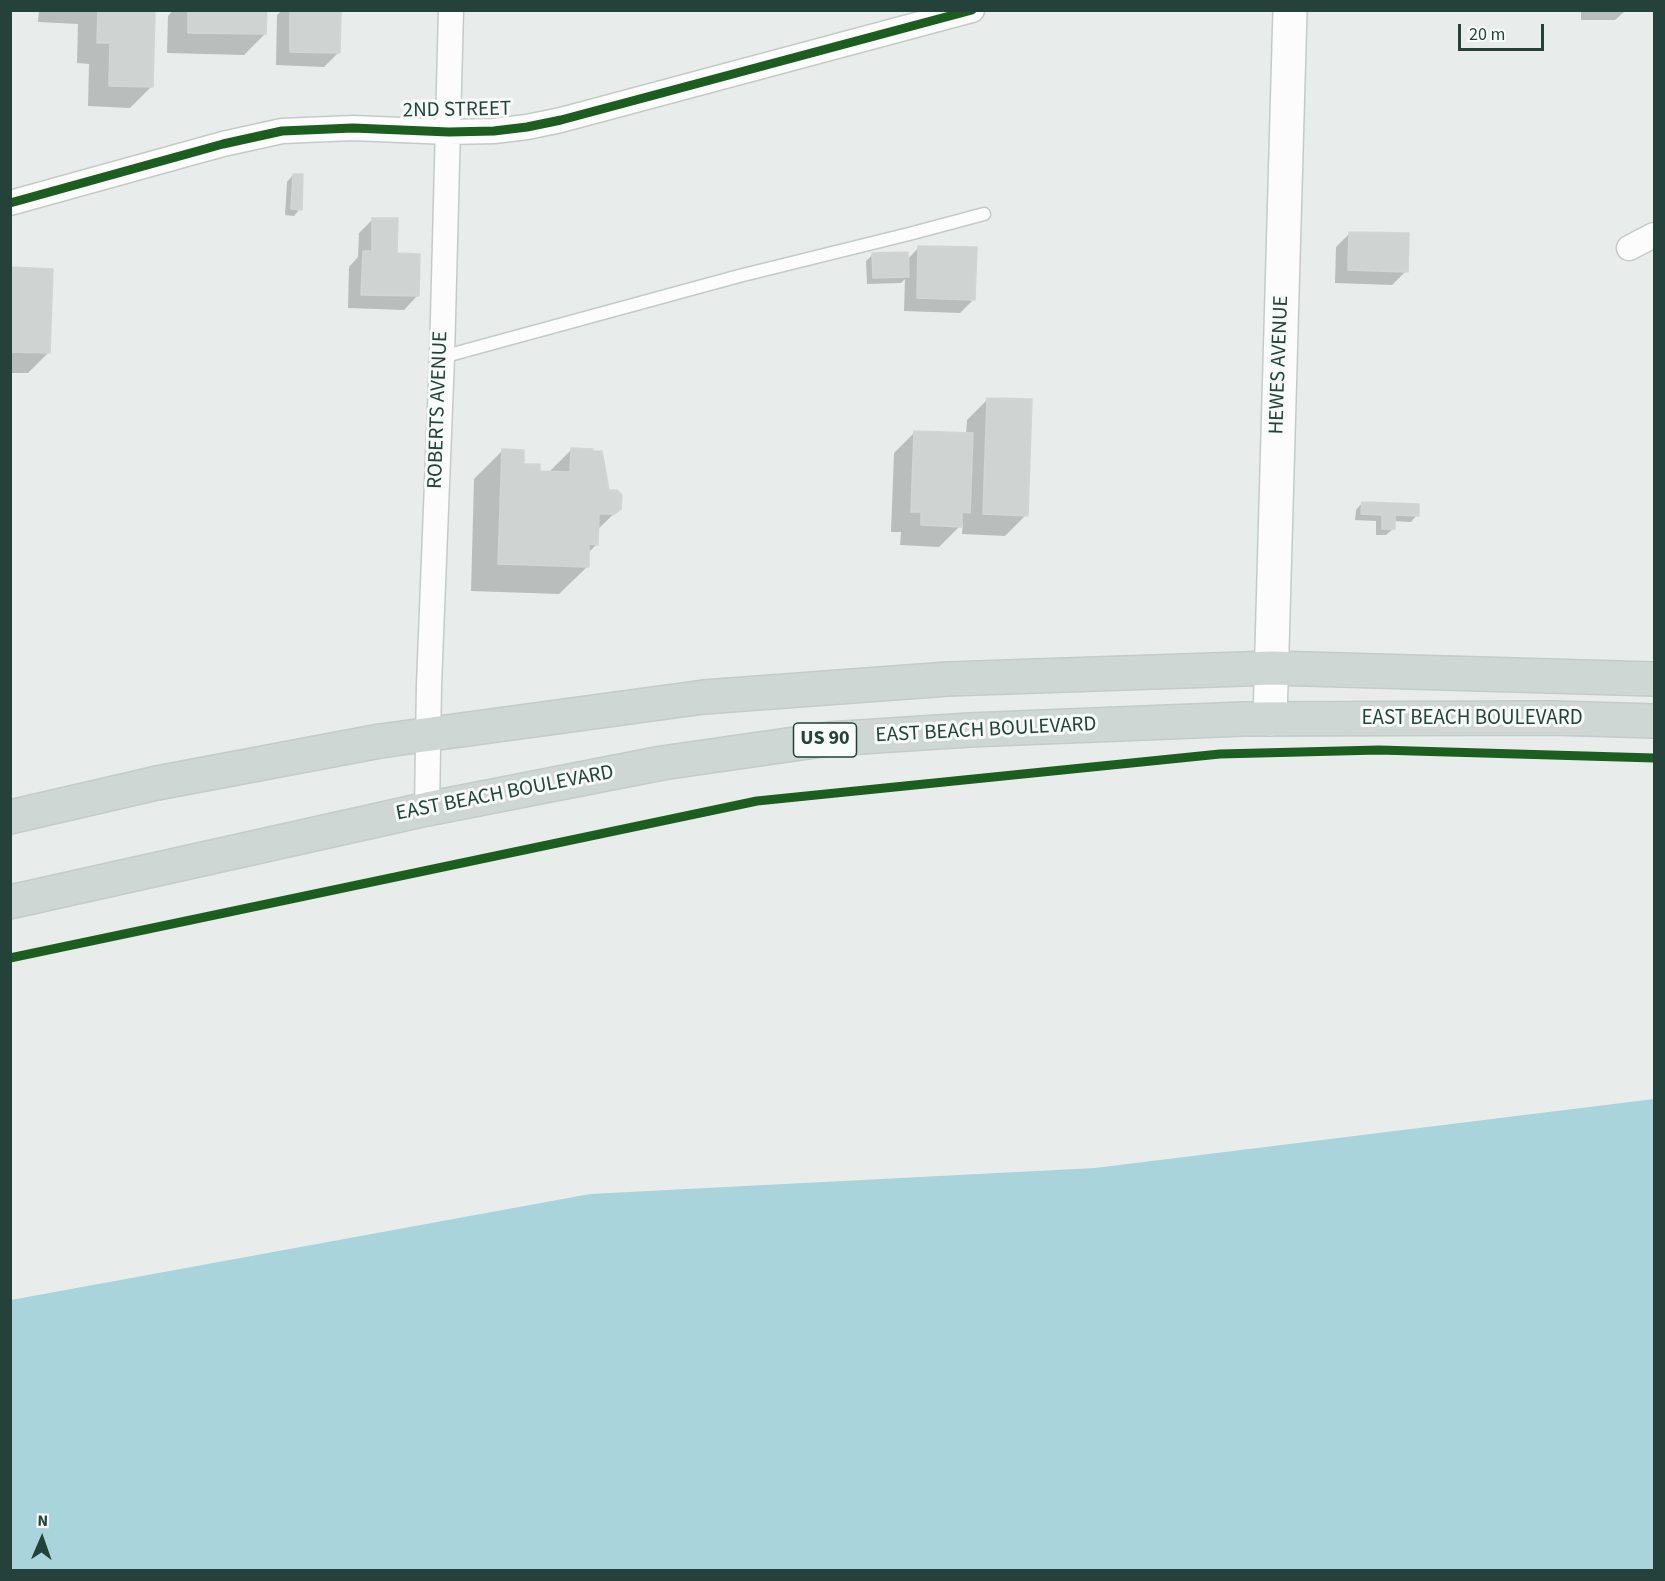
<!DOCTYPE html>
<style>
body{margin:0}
#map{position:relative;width:1665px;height:1581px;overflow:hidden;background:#e8edeb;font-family:"Source Sans 3",sans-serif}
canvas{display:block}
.frame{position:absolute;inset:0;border:12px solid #24423a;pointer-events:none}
.north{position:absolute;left:12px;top:1509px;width:60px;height:60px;-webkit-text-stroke:4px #f7fbf9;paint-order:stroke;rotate:2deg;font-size:16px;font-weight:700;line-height:24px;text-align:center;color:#24423a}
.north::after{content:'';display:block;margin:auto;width:21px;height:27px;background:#24423a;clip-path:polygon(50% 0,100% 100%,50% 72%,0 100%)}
.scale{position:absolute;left:1458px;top:24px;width:86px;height:27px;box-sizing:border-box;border:3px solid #24423a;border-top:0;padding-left:8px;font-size:18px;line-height:21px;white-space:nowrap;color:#24423a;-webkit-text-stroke:4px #f7fbf9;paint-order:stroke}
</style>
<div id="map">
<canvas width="1665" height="1581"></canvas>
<div class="frame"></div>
<div class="north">N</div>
<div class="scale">20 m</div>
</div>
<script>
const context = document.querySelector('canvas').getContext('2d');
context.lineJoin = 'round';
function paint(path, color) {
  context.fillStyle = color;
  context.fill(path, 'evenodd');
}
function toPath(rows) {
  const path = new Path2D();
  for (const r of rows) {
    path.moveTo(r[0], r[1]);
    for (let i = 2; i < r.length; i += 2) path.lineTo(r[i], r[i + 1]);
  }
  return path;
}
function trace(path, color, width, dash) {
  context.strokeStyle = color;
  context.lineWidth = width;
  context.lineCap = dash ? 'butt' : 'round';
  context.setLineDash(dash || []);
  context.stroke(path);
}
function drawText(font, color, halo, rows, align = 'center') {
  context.font = font + ' "Source Sans 3",sans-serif';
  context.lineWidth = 6;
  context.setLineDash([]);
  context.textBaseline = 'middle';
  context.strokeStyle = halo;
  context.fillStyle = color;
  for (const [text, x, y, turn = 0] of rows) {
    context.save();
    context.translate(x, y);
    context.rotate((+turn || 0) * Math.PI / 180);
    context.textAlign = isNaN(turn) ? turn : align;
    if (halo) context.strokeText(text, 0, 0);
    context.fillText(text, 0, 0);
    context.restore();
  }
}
paint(toPath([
 [1654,1099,1654,1570,11,1570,11,1300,590,1194,1095,1168]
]), '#a9d4db');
paint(toPath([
 [39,10,153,10,151,87,130,108,88,106,89,64,77,63,78,24,38,22],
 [173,10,265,10,265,34,244,55,167,53,168,16],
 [282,10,339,10,338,53,324,67,276,65,277,15],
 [1581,10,1646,10,1645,12,1624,12,1615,20,1581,20],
 [293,175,300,209,294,216,285,215,287,182],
 [373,219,396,254,417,296,404,310,348,308,349,267,358,257,359,233],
 [1350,233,1406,271,1392,285,1335,283,1336,247],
 [919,247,974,299,960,313,904,311,905,279,901,283,867,284,866,261,873,254,907,260],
 [10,269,49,352,28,373,10,373],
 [988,399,1026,515,1005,536,962,534,963,523,939,547,900,545,901,532,891,532,894,453,915,432,966,434,967,420],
 [571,450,608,491,620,508,597,530,597,544,588,553,587,567,559,594,471,591,474,479,502,451,522,465,538,472,549,472],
 [1362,503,1417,515,1411,522,1393,521,1393,529,1386,535,1376,535,1376,521,1355,520,1356,510]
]), '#0003');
const building = toPath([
 [98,10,155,10,153,87,109,86,110,43,97,43,98,10],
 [188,10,267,10,266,34,188,33,188,10],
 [290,10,341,10,340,53,290,52,290,10],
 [293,174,303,174,302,210,291,209,293,174],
 [372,218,398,218,397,253,420,254,419,296,361,295,363,251,372,251,372,218],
 [1349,232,1409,233,1408,272,1348,270,1349,232],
 [918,246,977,247,975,300,917,298,918,246],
 [908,252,909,277,873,278,872,253,908,252],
 [10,267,53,269,50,353,10,352,10,267],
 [987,398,1032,399,1028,516,983,514,987,398],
 [914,431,973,433,970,513,962,512,962,527,921,525,921,512,911,512,914,431],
 [571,448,593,449,593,451,602,451,609,490,617,490,622,495,621,509,615,514,599,514,598,545,589,544,589,567,498,564,502,449,524,450,524,464,540,464,540,471,570,472,571,448],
 [1362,502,1419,504,1419,516,1395,515,1395,529,1382,529,1382,515,1361,514,1362,502]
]);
paint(building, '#cfd4d2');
trace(building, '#d1d6d4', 1.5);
const service = toPath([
 [442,357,739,276,909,234,984,214]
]);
const minor = toPath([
 [10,203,223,144,282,131,353,128,449,132,494,131,527,127,561,120,972,10],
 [1629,248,1654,235],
 [427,809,429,685,442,357,451,10]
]);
const secondary = toPath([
 [1270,719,1290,10]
]);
const primary = toPath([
 [10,817,157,783,380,741,704,697,948,679,1272,668,1654,679],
 [10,902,427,809,662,763,829,739,969,730,1244,719,1552,718,1654,721]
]);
trace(service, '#c5cac8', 15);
trace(minor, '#c5cac8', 27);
trace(secondary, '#c3cbc8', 36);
trace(primary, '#c3ccc9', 36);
trace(service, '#fcfcfc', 12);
trace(minor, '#fcfcfc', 24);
trace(secondary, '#fcfcfc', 33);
trace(primary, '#cfd7d5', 33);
trace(toPath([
 [10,203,223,144,282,131,353,128,449,132,494,131,527,127,561,120,972,10],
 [10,958,757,801,1220,754,1379,750,1654,758]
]), '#1b5e20', 9);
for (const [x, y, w] of [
 [825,740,63]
]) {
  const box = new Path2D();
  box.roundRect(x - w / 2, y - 17, w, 34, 4.5);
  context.fillStyle = '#f7fbf9';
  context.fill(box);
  trace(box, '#24423a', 1.5);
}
drawText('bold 20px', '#24423a', null, [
 ["US 90",825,740]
]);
drawText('21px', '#24423a', '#f7fbf9', [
 ["2ND STREET",457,111,-1],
 ["HEWES AVENUE",1280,365,-88],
 ["ROBERTS AVENUE",439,410,-88],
 ["EAST BEACH BOULEVARD",1472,719],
 ["EAST BEACH BOULEVARD",986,731,-3],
 ["EAST BEACH BOULEVARD",505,794,-11]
]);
</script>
